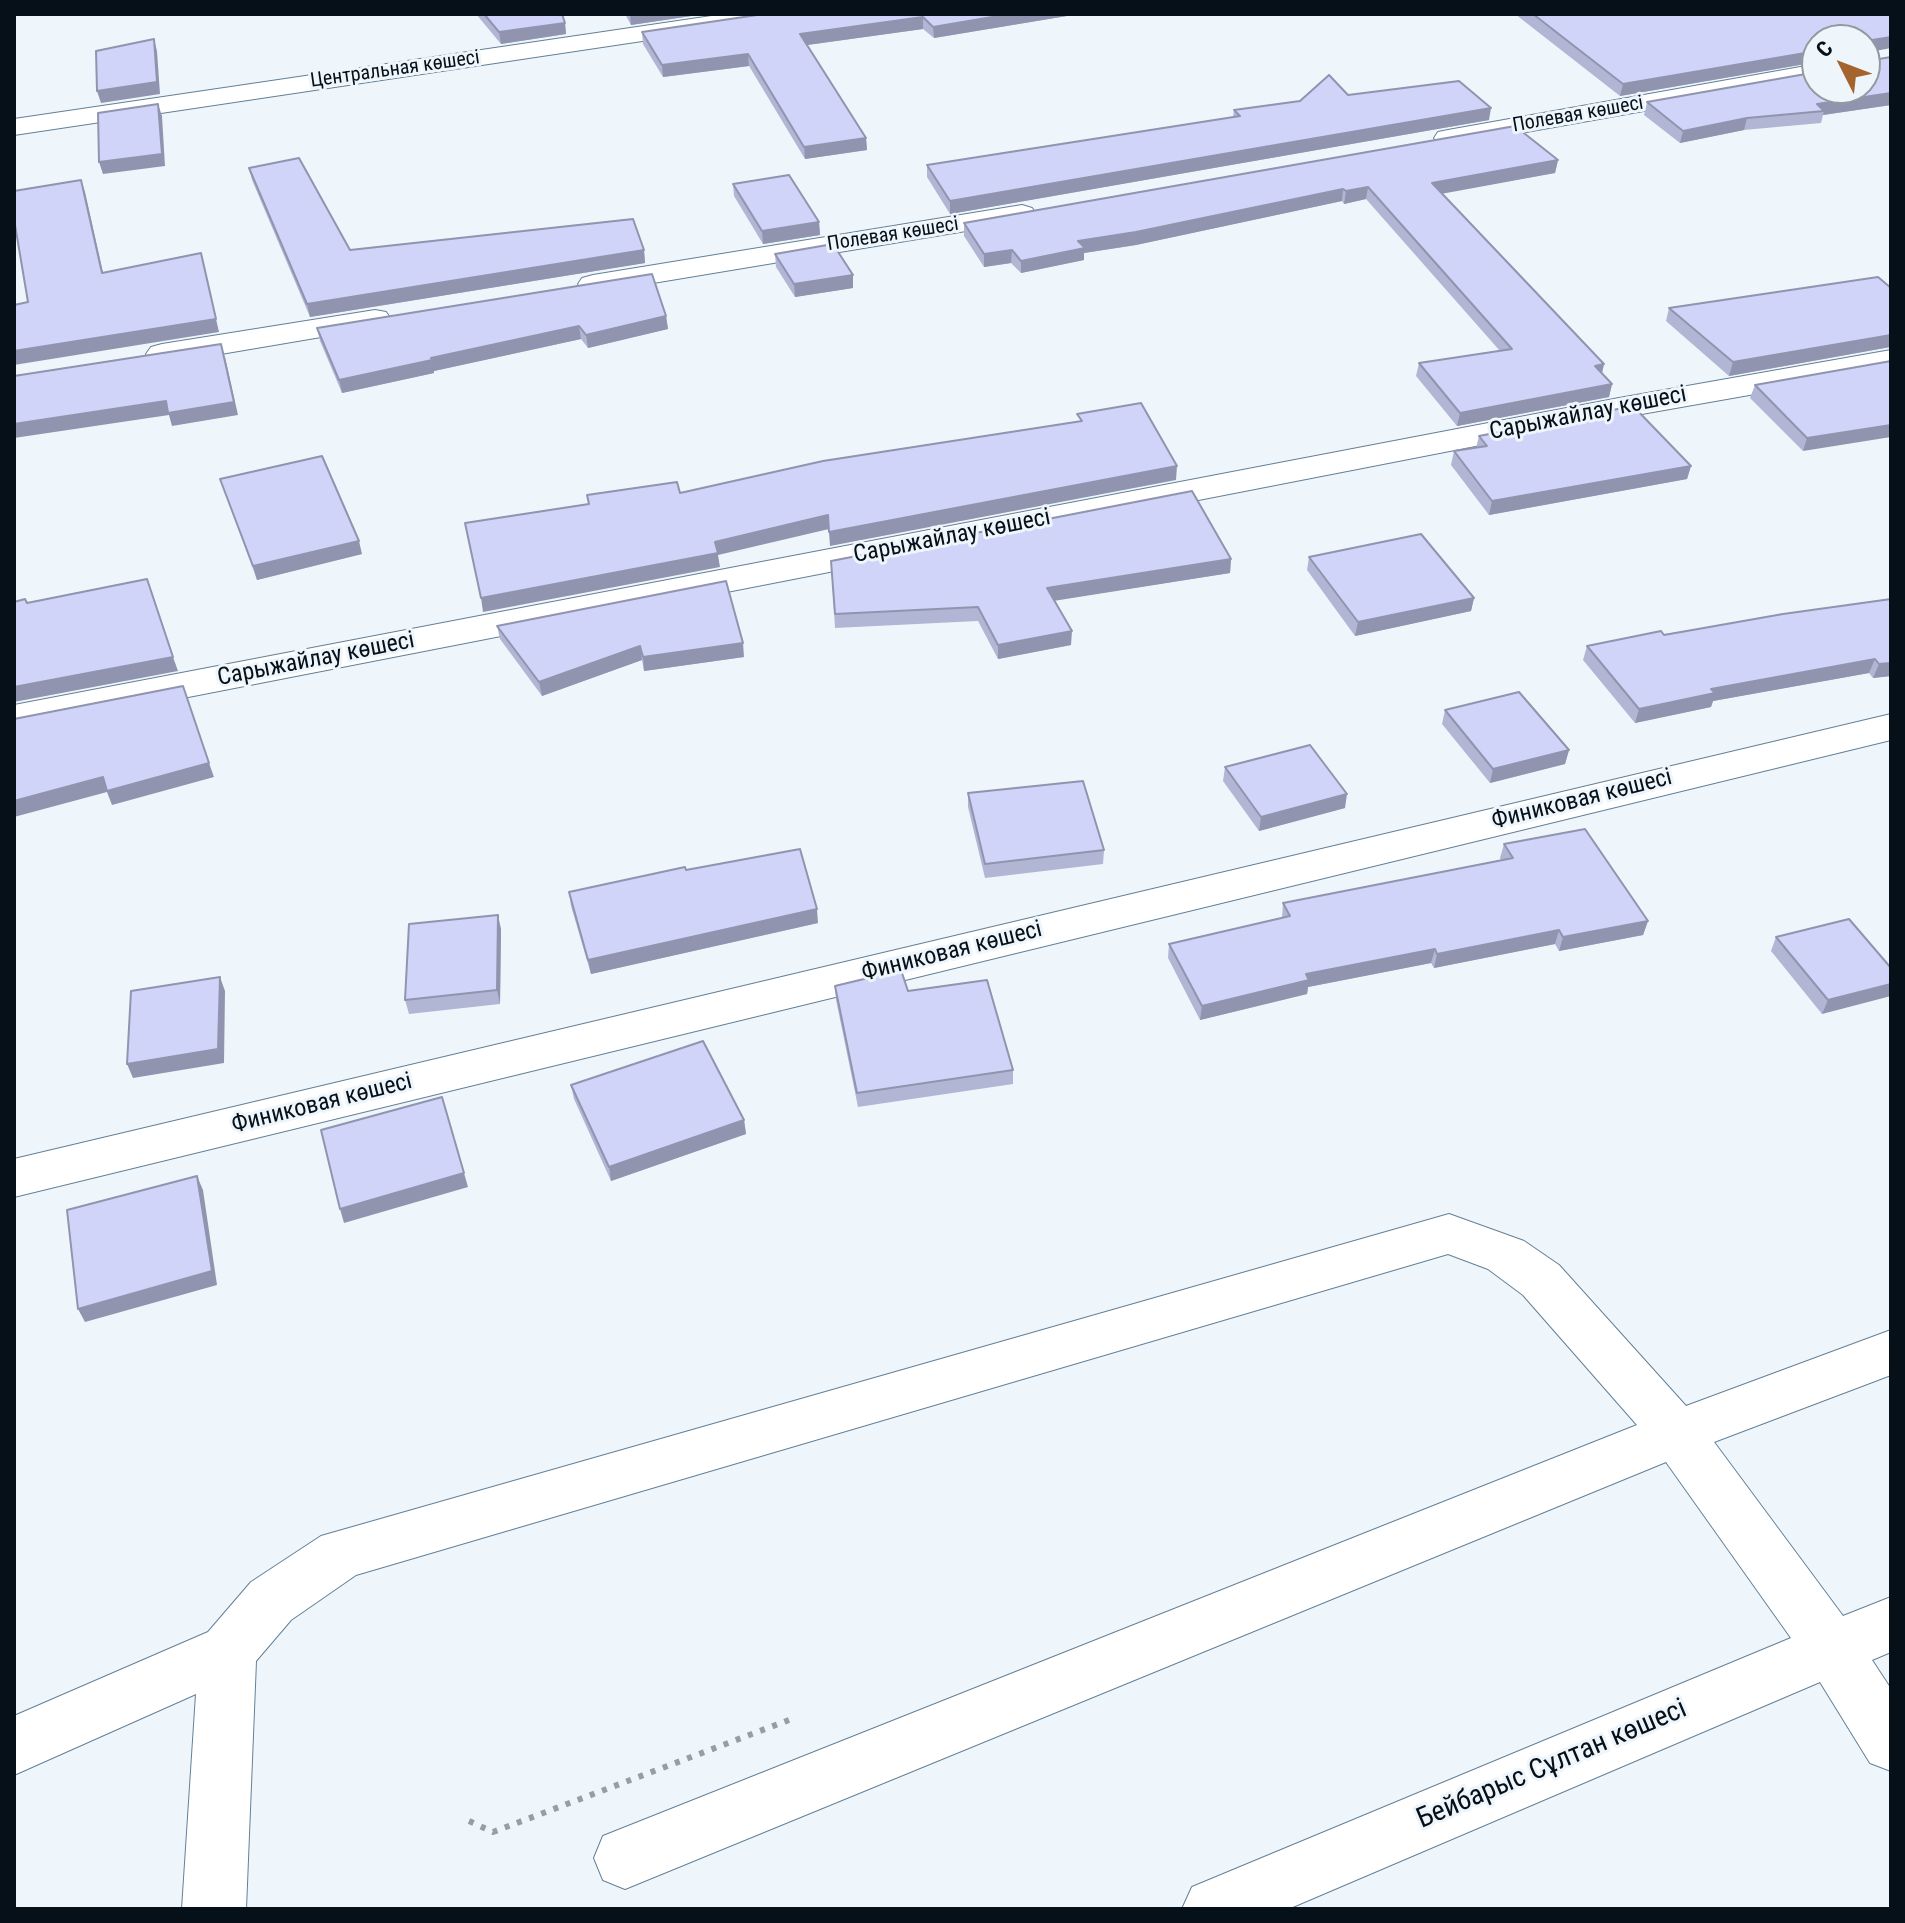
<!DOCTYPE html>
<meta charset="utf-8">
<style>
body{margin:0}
#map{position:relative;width:1905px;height:1923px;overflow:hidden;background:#eff6fb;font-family:"Roboto Condensed",sans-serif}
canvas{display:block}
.frame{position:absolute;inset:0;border:16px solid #061019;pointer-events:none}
.north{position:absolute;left:1801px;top:24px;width:80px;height:80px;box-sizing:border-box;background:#eff6fb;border:2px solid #929aa1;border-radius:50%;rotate:312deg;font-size:22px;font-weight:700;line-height:32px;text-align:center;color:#061019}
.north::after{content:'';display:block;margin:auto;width:28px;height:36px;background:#a4642d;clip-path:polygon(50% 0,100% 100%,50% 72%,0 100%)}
</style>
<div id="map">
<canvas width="1905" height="1923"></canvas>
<div class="frame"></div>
<div class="north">С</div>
</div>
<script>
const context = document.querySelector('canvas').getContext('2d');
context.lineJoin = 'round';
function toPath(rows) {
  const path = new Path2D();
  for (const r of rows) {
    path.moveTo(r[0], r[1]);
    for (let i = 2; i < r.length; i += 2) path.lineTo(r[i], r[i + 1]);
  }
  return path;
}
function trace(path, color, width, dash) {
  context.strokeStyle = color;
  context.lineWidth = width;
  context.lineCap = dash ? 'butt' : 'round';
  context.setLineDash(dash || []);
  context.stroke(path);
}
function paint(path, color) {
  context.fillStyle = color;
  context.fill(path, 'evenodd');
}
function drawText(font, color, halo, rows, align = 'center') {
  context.font = font + ' "Roboto Condensed",sans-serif';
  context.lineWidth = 6;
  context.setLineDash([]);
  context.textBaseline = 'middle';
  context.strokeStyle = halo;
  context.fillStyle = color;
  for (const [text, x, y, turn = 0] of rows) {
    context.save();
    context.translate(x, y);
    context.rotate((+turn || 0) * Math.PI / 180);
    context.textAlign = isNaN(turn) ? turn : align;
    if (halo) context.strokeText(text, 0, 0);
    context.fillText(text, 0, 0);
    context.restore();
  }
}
const minor = toPath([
 [725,14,788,14,785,19,776,21,14,135,14,119,725,14],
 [1817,64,1817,80,1448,146,1438,144,1434,138,1438,132,1448,130,1817,64],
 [1022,205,1032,208,1036,214,1032,220,593,293,582,290,578,284,582,278,593,275,1022,205],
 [375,310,386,312,391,319,386,326,162,364,151,361,146,354,151,347,162,344,375,310],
 [1891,350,1891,370,1619,418,14,731,14,705,1619,398,1891,350],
 [1891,714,1891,740,14,1197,14,1159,1891,714],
 [1449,1214,1524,1241,1559,1265,1686,1406,1891,1330,1891,1375,1714,1442,1843,1616,1891,1597,1891,1652,1872,1660,1891,1689,1891,1771,1870,1763,1820,1682,1288,1909,1182,1909,1192,1887,1791,1638,1666,1462,625,1889,603,1880,594,1858,603,1836,1637,1425,1523,1295,1488,1269,1448,1254,356,1575,291,1620,256,1661,246,1909,182,1909,196,1694,14,1775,14,1716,208,1632,251,1582,321,1536,1449,1214]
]);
trace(minor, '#638098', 2);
trace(toPath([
 [469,1821,493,1832,789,1720]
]), '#969ea4', 6, [5, 8]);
paint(minor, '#fff');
paint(toPath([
 [476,14,562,14,565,23,566,34,501,44],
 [625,14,705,14,631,25],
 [764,14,1079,14,934,38,923,29,807,45,866,138,867,150,805,159,749,66,663,77,643,44,642,32],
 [1515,14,1891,14,1867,52,1867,61,1891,57,1891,105,1823,115,1821,123,1744,130,1680,143,1644,115,1647,102,1865,88,1817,40,1817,62,1620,96],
 [1348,95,1489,120,950,214,927,177,927,165,1233,117,1234,110],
 [1558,160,1555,173,1441,193,1604,364,1602,373,1612,384,1609,397,1457,426,1416,376,1419,363,1500,351,1366,199,1344,204,1342,201,1136,245,1084,253,1084,260,1021,273,1011,263,984,267,964,236,964,223],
 [249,168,350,250,644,250,645,263,310,317,252,180],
 [733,184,819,222,820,235,763,244,734,196],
 [775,254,853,275,853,288,795,297,776,267],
 [1891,288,1891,347,1729,376,1666,321,1669,308],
 [666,316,668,329,588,348,581,339,434,371,434,373,342,393,320,341,317,328],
 [1891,361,1803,451,1750,398,1755,385],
 [1479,436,1691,466,1687,479,1489,515,1451,465,1454,451,1476,448],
 [220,479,362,554,257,580],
 [1309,557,1474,598,1471,611,1355,636,1307,570],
 [1231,559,1230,573,1055,600,1071,645,998,659,978,621,835,628,831,561],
 [1891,599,1891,676,1873,678,1869,673,1713,701,1711,707,1635,723,1583,660,1587,646],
 [497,626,744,657,644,671,642,660,542,696,500,639],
 [1445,710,1569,750,1565,764,1490,783,1442,724],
 [1225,767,1345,808,1259,831,1223,781],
 [968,793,1104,850,1103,864,985,878,968,807],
 [1504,844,1648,921,1643,935,1559,951,1555,944,1434,968,1431,963,1308,987,1307,994,1200,1020,1168,958,1169,944,1282,918,1283,903,1501,860,1500,858],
 [686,870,818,923,591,974,571,906,569,892],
 [501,929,500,1004,409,1014,405,1000],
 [1776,937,1891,968,1822,1014,1771,951],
 [835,986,1013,1070,1013,1084,858,1107,836,1000],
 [571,1085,744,1120,746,1134,611,1181,574,1099]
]), '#b2b6d5');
paint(toPath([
 [630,14,705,14,631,25],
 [1010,14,1079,14,934,38,933,27],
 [923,17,923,29,800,46,800,34],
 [565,23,566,34,501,44,499,32],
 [1891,37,1891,48,1865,53,1866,41],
 [154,39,157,51,160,94,101,103,97,91],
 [1817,51,1817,62,1620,96,1623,84],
 [748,54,749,66,663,77,662,65],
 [1891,93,1891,105,1823,115,1824,111,1817,104],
 [158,104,162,116,165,166,103,174,99,162],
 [1491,108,1489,120,950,214,950,201],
 [1747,118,1744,130,1680,143,1683,131],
 [866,138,867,150,805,159,804,147],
 [1558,160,1555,173,1430,196,1432,183],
 [81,180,85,192,106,286,102,273],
 [1368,187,1366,199,1344,204,1346,191],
 [1343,189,1342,201,1136,245,1084,253,1084,260,1021,273,1021,261,1078,241],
 [819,222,820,235,763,244,762,231],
 [644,250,645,263,310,317,307,304],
 [1012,250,1011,263,984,267,984,254],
 [204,266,219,332,14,365,14,351],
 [853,275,853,288,795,297,794,284],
 [666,316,668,329,588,348,586,335],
 [579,326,581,339,434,371,434,373,342,393,339,380,431,358],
 [1891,335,1890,347,1729,376,1733,362],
 [225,357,238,415,172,426,169,415,14,438,14,424],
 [1604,364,1601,377,1595,366],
 [1612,384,1609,397,1457,426,1460,413],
 [1891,425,1891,437,1803,451,1807,438],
 [1177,466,1176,480,830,546,829,532],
 [1691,466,1687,479,1489,515,1492,501],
 [828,515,829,529,718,555,720,567,483,612,481,598],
 [359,541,362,554,257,580,253,566],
 [1231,559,1230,573,1047,602,1047,588],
 [1474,598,1471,611,1355,636,1358,622],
 [1072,631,1071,645,998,659,998,645],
 [743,643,744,657,644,671,643,657],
 [640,646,642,660,542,696,539,682],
 [173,657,178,671,14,702,14,687],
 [1875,659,1869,673,1713,701,1711,707,1635,723,1639,709,1711,689],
 [1891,663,1891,676,1873,678,1879,664],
 [1569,750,1565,764,1490,783,1493,769],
 [209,763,214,777,112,805,107,792,14,817,14,801,103,777],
 [1347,794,1345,808,1259,831,1261,817],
 [817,909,818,923,591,974,588,960],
 [498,915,501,929,500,1004,497,990],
 [1648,921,1643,935,1559,951,1563,937],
 [1559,930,1555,944,1434,968,1437,954],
 [1435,949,1431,963,1308,987,1307,994,1200,1020,1202,1006,1306,974],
 [220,977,225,991,224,1063,133,1078,127,1064],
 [1891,984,1891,996,1822,1014,1828,1000],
 [744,1120,746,1134,611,1181,609,1167],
 [464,1173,468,1187,344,1223,340,1209],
 [197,1176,203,1190,217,1285,85,1322,78,1309]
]), '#9194ae');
const building = toPath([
 [484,14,562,14,565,23,499,32,484,14],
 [764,14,1010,14,933,27,923,17,800,34,866,138,804,147,748,54,662,65,642,32,764,14],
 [1533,14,1891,14,1891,37,1866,41,1867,61,1891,57,1891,93,1817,104,1824,111,1747,118,1683,131,1647,102,1817,72,1817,88,1865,88,1865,40,1817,40,1817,51,1623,84,1533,14],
 [154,39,157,82,97,91,96,51,154,39],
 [1329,75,1348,95,1459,81,1491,108,950,201,927,165,1240,116,1234,110,1300,101,1329,75],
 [158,104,162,154,99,162,98,113,158,104],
 [1515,126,1558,160,1432,183,1604,364,1595,366,1612,384,1460,413,1419,363,1512,349,1368,187,1346,191,1343,189,1136,232,1078,241,1085,248,1021,261,1012,250,984,254,964,223,1515,126],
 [299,158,350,250,633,219,644,250,307,304,249,168,299,158],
 [789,175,819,222,762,231,733,184,789,175],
 [81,180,102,273,201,253,216,319,14,351,14,305,28,302,14,219,14,191,81,180],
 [833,244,853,275,794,284,775,254,833,244],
 [652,274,666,316,586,335,579,326,431,358,432,360,339,380,317,328,652,274],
 [1878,277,1891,288,1891,335,1733,362,1669,308,1878,277],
 [221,344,234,402,168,413,166,401,14,424,14,376,221,344],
 [1891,361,1891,425,1807,438,1755,385,1891,361],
 [1141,403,1177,466,829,532,828,515,715,542,718,553,481,598,465,523,589,504,587,495,677,482,680,493,823,461,1082,421,1077,414,1141,403],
 [1633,406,1691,466,1492,501,1454,451,1487,446,1479,436,1633,406],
 [322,456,359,541,253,566,220,479,322,456],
 [1192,491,1231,559,1047,588,1072,631,998,645,978,607,835,614,831,561,1192,491],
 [1421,534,1474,598,1358,622,1309,557,1421,534],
 [147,579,173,657,14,687,14,602,25,599,27,603,147,579],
 [726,581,743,643,643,657,640,646,539,682,497,626,726,581],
 [1891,599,1891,663,1879,664,1875,659,1711,689,1715,693,1639,709,1587,646,1661,631,1664,635,1783,614,1891,599],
 [183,686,209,763,107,791,103,777,14,801,14,719,183,686],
 [1519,692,1569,750,1493,769,1445,710,1519,692],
 [1310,745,1347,794,1261,817,1225,767,1310,745],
 [1083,781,1104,850,985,864,968,793,1083,781],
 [1585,829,1648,921,1563,937,1559,930,1437,954,1435,949,1306,974,1309,980,1202,1006,1169,944,1290,916,1283,903,1513,858,1504,844,1585,829],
 [800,849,817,909,588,960,569,892,685,867,686,870,800,849],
 [498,915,497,990,405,1000,409,924,498,915],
 [1849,919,1891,968,1891,984,1828,1000,1776,937,1849,919],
 [901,970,908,991,987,980,1013,1070,857,1093,835,986,901,970],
 [220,977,218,1049,127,1064,131,991,220,977],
 [703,1041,744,1120,609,1167,571,1085,703,1041],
 [442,1097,464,1173,340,1209,321,1130,442,1097],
 [197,1176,212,1271,78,1309,67,1210,197,1176]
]);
paint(building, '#cfd4f8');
trace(building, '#9194ae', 2);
drawText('20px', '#061019', '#eff6fb', [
 ["Центральная көшесі",395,70,-8],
 ["Полевая көшесі",1578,115,-10],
 ["Полевая көшесі",893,235,-9]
]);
drawText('24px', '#061019', '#eff6fb', [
 ["Сарыжайлау көшесі",1588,414,-11],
 ["Сарыжайлау көшесі",952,537,-11],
 ["Сарыжайлау көшесі",316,660,-11],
 ["Финиковая көшесі",1582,800,-14],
 ["Финиковая көшесі",952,952,-14],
 ["Финиковая көшесі",322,1104,-14]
]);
drawText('28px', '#061019', '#eff6fb', [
 ["Бейбарыс Сұлтан көшесі",1552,1765,-23]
]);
</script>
